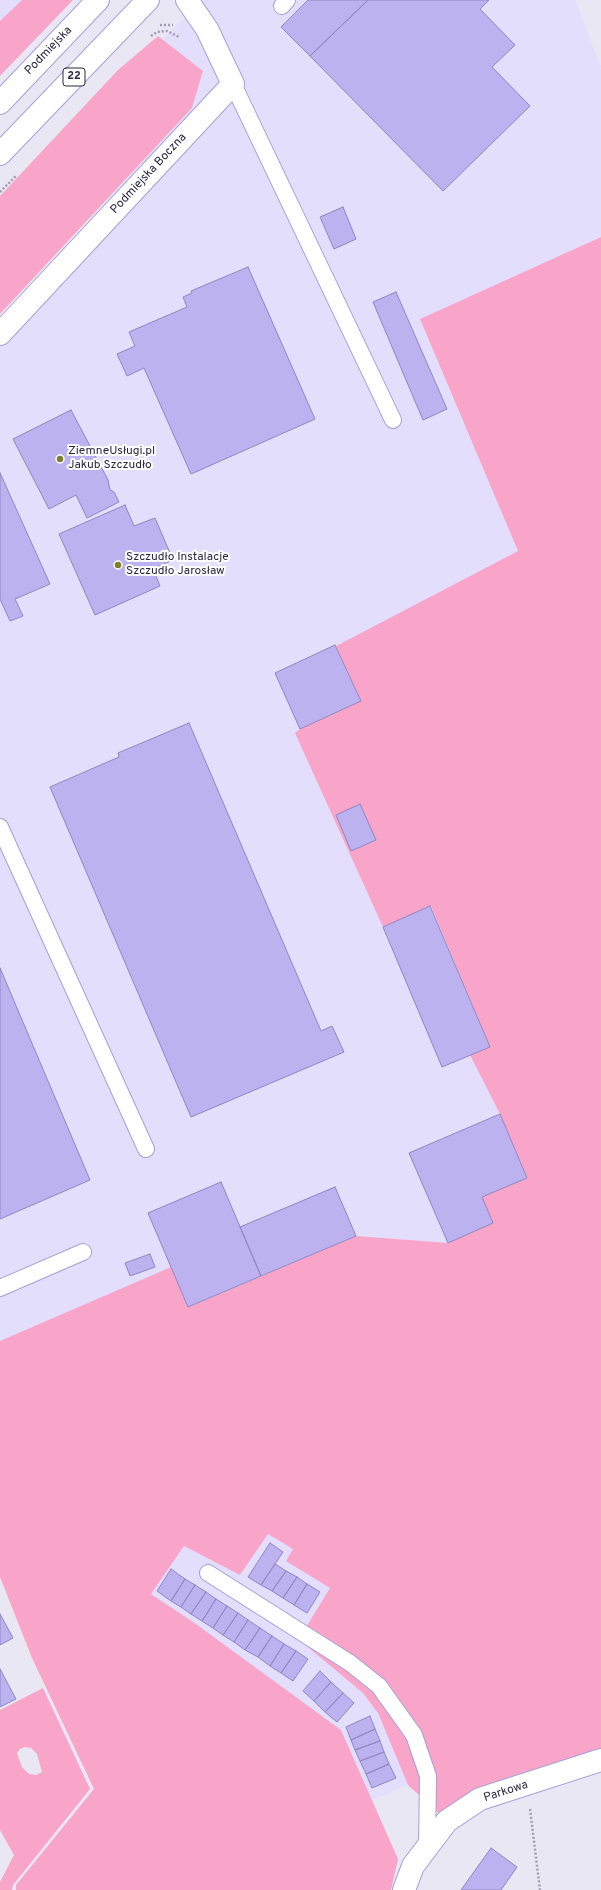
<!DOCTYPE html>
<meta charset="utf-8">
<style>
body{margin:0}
canvas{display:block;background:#e9e7f4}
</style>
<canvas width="601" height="1890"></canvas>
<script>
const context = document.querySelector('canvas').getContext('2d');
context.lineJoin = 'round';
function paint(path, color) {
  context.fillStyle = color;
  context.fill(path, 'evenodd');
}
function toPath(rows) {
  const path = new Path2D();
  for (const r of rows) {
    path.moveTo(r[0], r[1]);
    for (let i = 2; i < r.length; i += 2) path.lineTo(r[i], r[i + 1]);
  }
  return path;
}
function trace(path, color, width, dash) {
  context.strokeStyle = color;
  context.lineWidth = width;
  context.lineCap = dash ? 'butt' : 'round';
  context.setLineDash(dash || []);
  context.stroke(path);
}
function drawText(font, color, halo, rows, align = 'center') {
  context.font = font + ' Overpass,sans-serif';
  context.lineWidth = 4;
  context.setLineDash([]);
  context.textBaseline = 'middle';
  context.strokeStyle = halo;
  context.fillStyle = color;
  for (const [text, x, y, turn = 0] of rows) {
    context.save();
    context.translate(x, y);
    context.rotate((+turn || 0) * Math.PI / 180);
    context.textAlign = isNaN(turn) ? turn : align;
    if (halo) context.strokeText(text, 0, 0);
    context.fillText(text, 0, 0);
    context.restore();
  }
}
paint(toPath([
 [0,0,47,0,0,45],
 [202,0,575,0,601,67,601,237,420,319,518,551,336,646,361,701,384,927,430,906,490,1047,470,1055,500,1114,527,1178,482,1197,493,1223,448,1243,356,1236,188,1307,171,1267,0,1341,0,319,192,108,203,71,162,40],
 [268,1534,293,1549,287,1561,330,1588,308,1624,297,1638,363,1693,378,1713,408,1785,372,1800,341,1730,151,1594,184,1546,240,1575]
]), '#e2defb');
paint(toPath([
 [22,0,73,0,0,76,0,21],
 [158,36,203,71,192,108,0,314,0,196,118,70],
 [601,237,601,1760,447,1821,408,1785,378,1713,363,1693,297,1638,308,1624,330,1588,286,1561,293,1549,268,1534,240,1575,184,1546,151,1594,196,1624,341,1730,398,1859,391,1890,16,1890,16,1885,94,1789,32,1658,0,1577,0,1341,171,1267,189,1307,356,1236,448,1243,493,1223,482,1197,527,1178,500,1114,470,1055,490,1047,431,906,383,927,295,733,300,729,361,701,336,646,518,551,420,319],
 [43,1688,90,1789,13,1885,12,1890,0,1890,0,1882,14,1855,0,1830,0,1710],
 [25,1747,31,1748,37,1754,42,1772,36,1775,29,1774,22,1767,17,1753,20,1749]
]), '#f9a5ca');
const building = toPath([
 [308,0,368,0,310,56,281,27,308,0],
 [368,0,489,0,480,9,515,45,492,67,530,106,443,191,310,56,368,0],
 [343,207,356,239,334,249,320,217,343,207],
 [248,267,315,419,191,474,144,368,127,376,117,354,135,346,129,332,187,307,183,297,192,293,191,291,248,267],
 [396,292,447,409,423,420,373,302,396,292],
 [71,410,108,480,110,490,114,492,119,502,87,518,76,495,49,509,13,439,71,410],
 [0,473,50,584,15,599,23,616,10,621,0,599,0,473],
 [125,505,134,526,155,518,173,560,153,569,160,586,95,615,59,534,125,505],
 [335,645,361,701,300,729,275,673,335,645],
 [189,723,321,1031,332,1026,344,1052,191,1117,50,787,119,757,118,753,189,723],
 [360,804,376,840,351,851,336,815,360,804],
 [430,906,490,1047,442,1067,383,927,430,906],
 [0,968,90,1180,0,1219,0,968],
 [500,1114,527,1178,482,1197,493,1223,448,1243,409,1153,500,1114],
 [221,1182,261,1276,188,1307,148,1213,221,1182],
 [335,1187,356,1236,261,1276,240,1227,335,1187],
 [150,1254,155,1267,130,1276,125,1263,150,1254],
 [270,1543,283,1552,261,1585,248,1577,270,1543],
 [275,1564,286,1571,272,1591,261,1585,275,1564],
 [171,1569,185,1579,171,1601,157,1591,171,1569],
 [286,1571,297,1577,283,1598,272,1591,286,1571],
 [297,1577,307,1584,294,1605,283,1598,297,1577],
 [185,1579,195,1585,181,1607,171,1601,185,1579],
 [307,1584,320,1592,307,1613,294,1605,307,1584],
 [195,1585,206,1592,191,1614,181,1607,195,1585],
 [206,1592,216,1599,202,1621,191,1614,206,1592],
 [216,1599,227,1606,213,1628,202,1621,216,1599],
 [227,1606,238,1613,223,1635,213,1628,227,1606],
 [238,1613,248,1620,234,1642,223,1635,238,1613],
 [0,1614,13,1638,0,1645,0,1614],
 [248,1620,260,1628,245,1650,234,1642,248,1620],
 [260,1628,272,1636,258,1657,245,1650,260,1628],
 [272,1636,284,1644,270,1666,258,1657,272,1636],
 [284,1644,296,1651,281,1673,270,1666,284,1644],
 [296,1651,308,1659,293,1681,281,1673,296,1651],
 [0,1669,16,1699,0,1707,0,1669],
 [320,1671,331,1682,314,1701,303,1691,320,1671],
 [331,1682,343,1693,325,1712,314,1701,331,1682],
 [343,1693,354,1703,337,1722,325,1712,343,1693],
 [370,1716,375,1729,351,1740,346,1727,370,1716],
 [375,1729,380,1741,355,1750,351,1740,375,1729],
 [380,1741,384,1752,360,1761,355,1750,380,1741],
 [384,1752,389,1764,366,1774,360,1761,384,1752],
 [389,1764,396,1778,372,1788,366,1774,389,1764],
 [491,1848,517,1867,501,1890,461,1890,491,1848]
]);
paint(building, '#bcb2f0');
trace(building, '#9086c1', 1);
const lane = toPath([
 [282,6,287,0],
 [233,84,393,420],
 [0,827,146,1149],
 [0,1288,83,1252],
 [208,1573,350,1663,379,1686,414,1735,428,1776,427,1848]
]);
const street = toPath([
 [0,334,233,84,207,29,187,0],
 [404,1890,413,1866,447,1821,480,1799,601,1760]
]);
const primary = toPath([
 [0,103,98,0],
 [0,154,148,0]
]);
trace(lane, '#a89eda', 18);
trace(street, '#a89eda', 24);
trace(primary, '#a89eda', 24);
trace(toPath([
 [160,25,173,25],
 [151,36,157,32,167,31,179,37],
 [0,192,16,176],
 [530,1809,540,1890]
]), '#a29eb0', 2.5, [2, 2]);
trace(lane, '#fff', 16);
trace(street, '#fff', 22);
trace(primary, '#fff', 22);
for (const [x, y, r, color] of [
 [60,459,4,"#7d802a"],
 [118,565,4,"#7d802a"]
]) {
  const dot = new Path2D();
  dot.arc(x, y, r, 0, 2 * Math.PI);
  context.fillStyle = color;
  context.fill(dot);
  trace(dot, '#fff', 1.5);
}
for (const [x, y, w] of [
 [74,77,22]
]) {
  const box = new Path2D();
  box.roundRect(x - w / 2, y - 9, w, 18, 3);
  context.fillStyle = '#fff';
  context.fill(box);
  trace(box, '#2c273f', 1);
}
drawText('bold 11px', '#2c273f', null, [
 ["22",74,77]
]);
drawText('12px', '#2c273f', '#fff', [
 ["Podmiejska",49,51,-46],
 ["Podmiejska Boczna",149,174,-47],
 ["Parkowa",506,1792,-18]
]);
drawText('12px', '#2c273f', '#fff', [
 ["ZiemneUsługi.pl",68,452],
 ["Jakub Szczudło",68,466],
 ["Szczudło Instalacje",126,558],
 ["Szczudło Jarosław",126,572]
], 'left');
</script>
